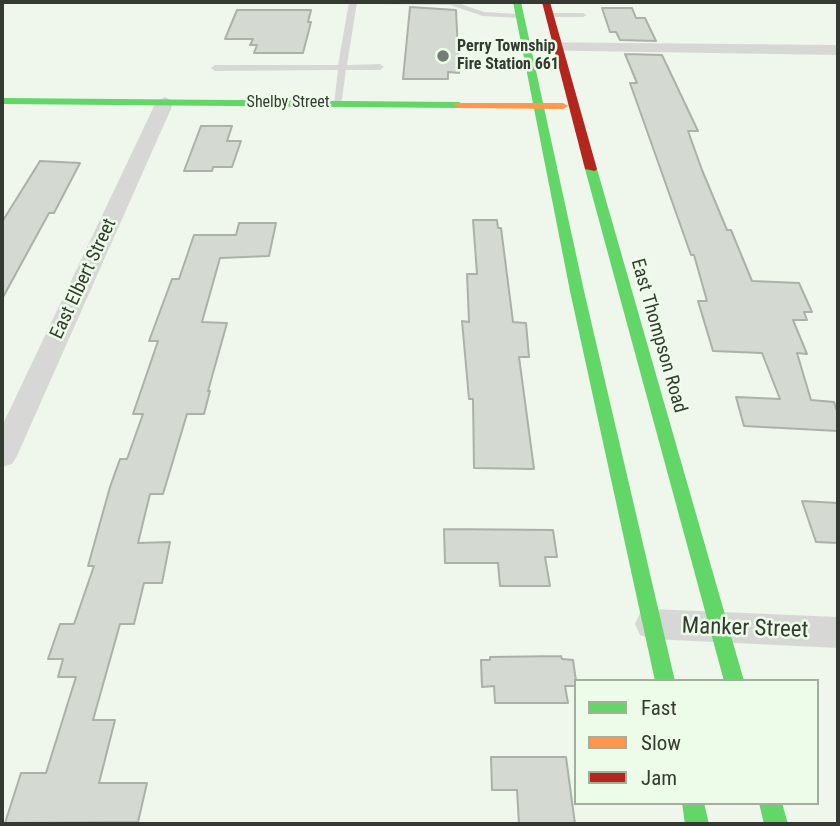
<!DOCTYPE html>
<style>
body{margin:0}
#map{position:relative;width:840px;height:826px;overflow:hidden;background:#eff7ec;font-family:"Roboto Condensed",sans-serif}
canvas{display:block}
.frame{position:absolute;inset:0;border:4px solid #343a32;pointer-events:none}
.legend{position:absolute;left:574px;top:679px;width:245px;height:126px;box-sizing:border-box;background:#edfce8;border:2px solid #a3ae9f;margin:0;padding:9px 12px;list-style:none;font-size:21px;color:#343a32}
.legend li{display:flex;align-items:center;gap:14px;height:35px}
.legend b{width:35px;border:2px solid #a3ae9f}
</style>
<div id="map">
<canvas width="840" height="826"></canvas>
<div class="frame"></div>
<ul class="legend">
<li><b style="height:9px;background:#63d668"></b>Fast</li>
<li><b style="height:9px;background:#ff974d"></b>Slow</li>
<li><b style="height:9px;background:#b3261e"></b>Jam</li>
</ul>
</div>
<script>
const context = document.querySelector('canvas').getContext('2d');
context.lineJoin = 'round';
function paint(path, color) {
  context.fillStyle = color;
  context.fill(path, 'evenodd');
}
function toPath(rows) {
  const path = new Path2D();
  for (const r of rows) {
    path.moveTo(r[0], r[1]);
    for (let i = 2; i < r.length; i += 2) path.lineTo(r[i], r[i + 1]);
  }
  return path;
}
function trace(path, color, width, dash) {
  context.strokeStyle = color;
  context.lineWidth = width;
  context.lineCap = dash ? 'butt' : 'round';
  context.setLineDash(dash || []);
  context.stroke(path);
}
function drawText(font, color, halo, rows, align = 'center') {
  context.font = font + ' "Roboto Condensed",sans-serif';
  context.lineWidth = 5;
  context.setLineDash([]);
  context.textBaseline = 'middle';
  context.strokeStyle = halo;
  context.fillStyle = color;
  for (const [text, x, y, turn = 0] of rows) {
    context.save();
    context.translate(x, y);
    context.rotate((+turn || 0) * Math.PI / 180);
    context.textAlign = isNaN(turn) ? turn : align;
    if (halo) context.strokeText(text, 0, 0);
    context.fillText(text, 0, 0);
    context.restore();
  }
}
const building = toPath([
 [410,7,456,10,459,73,448,72,448,79,403,79,410,7],
 [602,8,632,8,636,18,645,18,656,41,620,40,616,32,610,32,602,8],
 [237,10,311,10,308,22,311,22,303,53,254,53,257,45,250,45,253,39,225,39,237,10],
 [625,54,662,55,698,131,688,131,702,170,727,230,731,230,752,281,799,283,812,312,804,312,807,320,793,320,807,354,797,353,811,400,834,402,838,414,838,431,744,426,736,397,780,399,762,353,713,351,698,301,707,301,694,255,691,255,630,83,637,83,625,54],
 [201,126,232,126,227,141,241,141,232,167,213,167,212,171,184,171,201,126],
 [40,161,80,163,54,213,49,213,2,299,2,222,40,161],
 [473,220,497,220,498,228,501,228,513,322,526,323,529,357,519,357,534,469,474,468,473,399,469,399,462,321,469,322,467,274,477,274,473,220],
 [239,223,276,223,269,256,220,258,202,322,227,323,208,391,210,391,204,414,187,414,163,494,150,494,138,543,170,542,162,583,144,583,134,624,120,624,93,720,115,720,99,783,147,783,138,822,5,823,21,773,46,773,76,677,58,677,63,659,48,659,60,624,74,624,94,566,88,566,110,487,120,459,127,459,143,414,133,414,158,341,149,341,172,279,179,279,194,235,236,235,239,223],
 [802,501,838,503,838,543,816,542,802,501],
 [444,529,553,530,557,557,545,557,550,586,500,586,498,563,445,563,444,529],
 [561,656,562,659,573,660,576,681,576,686,565,686,568,703,495,703,494,686,482,687,481,660,490,660,490,657,561,656],
 [491,757,566,757,575,824,519,824,517,790,492,790,491,757]
]);
paint(building, '#d4dad1');
trace(building, '#abb1a9', 2);
paint(toPath([
 [349,2,357,2,347,65,380,64,384,67,380,70,346,70,341,106,334,104,338,70,215,71,211,68,215,65,338,65,349,2],
 [376,2,455,2,484,12,519,14,523,16,519,18,483,16,450,5,380,4,376,2],
 [550,13,583,13,587,15,583,17,547,17,546,15,550,13]
]), '#d7d8d6');
paint(toPath([
 [525,42,838,45,838,55,519,50,517,47,519,44,525,42],
 [165,97,174,102,17,456,12,464,2,467,2,426,156,102,165,97],
 [652,609,838,617,838,648,652,639,640,635,635,624,640,613,652,609]
]), '#d7d8d6');
paint(toPath([
 [513,2,521,2,584,291,675,681,655,681,570,291,513,2],
 [2,98,459,102,464,105,459,108,2,104,2,98],
 [591,166,597,169,744,681,724,681,585,169,591,166],
 [682,803,704,803,709,824,685,824,682,803],
 [759,803,782,803,788,824,764,824,759,803]
]), '#63d668');
paint(toPath([
 [455,103,563,103,568,106,563,109,459,108,454,105,455,103]
]), '#ff974d');
paint(toPath([
 [542,2,550,2,597,169,595,171,585,169,542,2]
]), '#b3261e');
for (const [x, y, r, color] of [
 [443,56,7,"#757c73"]
]) {
  const dot = new Path2D();
  dot.arc(x, y, r, 0, 2 * Math.PI);
  context.fillStyle = color;
  context.fill(dot);
  trace(dot, '#edfce8', 2.5);
}
drawText('bold 16px', '#343a32', '#edfce8', [
 ["Perry Township",457,47],
 ["Fire Station 661",457,65]
], 'left');
drawText('16px', '#343a32', '#edfce8', [
 ["Shelby Street",288,103]
]);
drawText('19px', '#343a32', '#edfce8', [
 ["East Elbert Street",84,279,-65],
 ["East Thompson Road",658,336,74]
]);
drawText('23px', '#343a32', '#edfce8', [
 ["Manker Street",745,629,2]
]);
</script>
